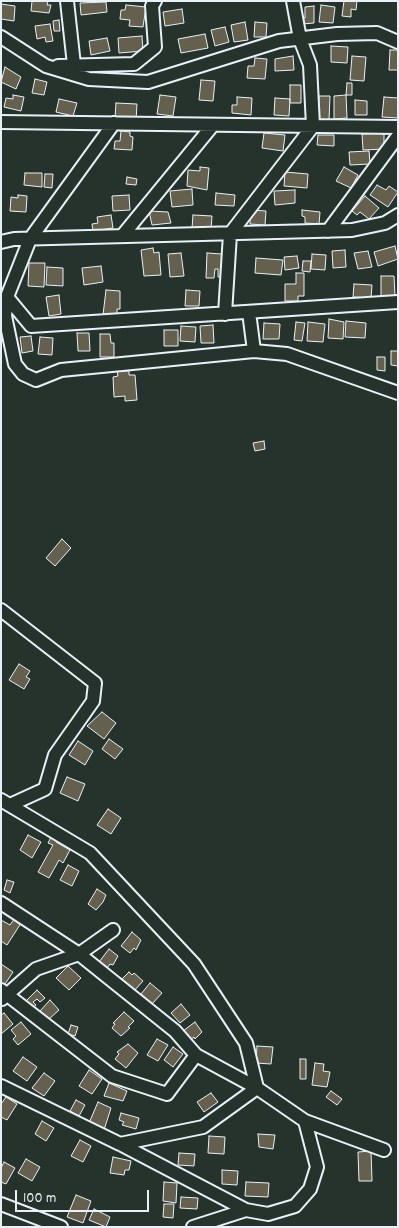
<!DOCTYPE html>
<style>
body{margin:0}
#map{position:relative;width:399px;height:1228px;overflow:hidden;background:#26332d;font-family:Dekko,sans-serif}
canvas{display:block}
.frame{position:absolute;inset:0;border:2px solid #e8f1f8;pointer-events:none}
.scale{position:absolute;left:15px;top:1190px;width:134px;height:22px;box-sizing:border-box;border:2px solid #e8f1f8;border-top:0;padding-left:6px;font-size:15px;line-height:18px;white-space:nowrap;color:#e8f1f8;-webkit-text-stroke:4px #26332d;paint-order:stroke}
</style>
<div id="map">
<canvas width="399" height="1228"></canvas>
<div class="frame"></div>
<div class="scale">100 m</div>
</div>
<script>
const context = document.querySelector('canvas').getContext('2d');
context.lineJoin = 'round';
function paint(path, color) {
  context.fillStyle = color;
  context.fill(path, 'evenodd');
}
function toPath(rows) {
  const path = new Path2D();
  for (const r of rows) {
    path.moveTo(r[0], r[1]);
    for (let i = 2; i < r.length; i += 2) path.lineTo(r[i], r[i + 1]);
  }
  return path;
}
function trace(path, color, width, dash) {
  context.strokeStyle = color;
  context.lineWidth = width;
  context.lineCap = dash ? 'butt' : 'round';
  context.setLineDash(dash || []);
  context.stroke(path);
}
const building = toPath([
 [32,1,48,1,47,5,51,5,49,13,31,11,32,1],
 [344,1,357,1,356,10,351,9,351,17,342,16,344,1],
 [106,2,107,12,81,15,80,3,106,2],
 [1,4,15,6,14,21,1,19,1,4],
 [126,5,146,7,143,27,129,26,130,20,120,19,121,10,125,10,126,5],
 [321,5,335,7,333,23,319,22,321,5],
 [314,6,314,23,302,24,302,18,305,18,305,7,314,6],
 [182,9,184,23,165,26,163,12,182,9],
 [59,20,60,31,54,31,53,21,59,20],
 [245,22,248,40,234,42,231,25,245,22],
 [255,22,267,23,266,37,254,37,255,22],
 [50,24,53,41,46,42,45,37,37,39,35,26,50,24],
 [225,27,229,42,215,46,211,30,225,27],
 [205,34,208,48,181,53,178,39,205,34],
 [142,36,143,51,119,53,118,38,142,36],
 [107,38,110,51,91,55,89,41,107,38],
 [331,46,348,47,347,63,331,62,331,46],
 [390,50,398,50,398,70,389,70,390,50],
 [293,56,294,70,275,71,275,59,293,56],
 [352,56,366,57,364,81,350,80,352,56],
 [255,58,267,59,265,79,247,78,248,66,254,66,255,58],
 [5,67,21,77,16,89,1,82,5,67],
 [35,79,47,82,44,95,32,93,35,79],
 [201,80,215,81,213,101,199,100,201,80],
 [347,83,352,83,352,95,346,95,347,83],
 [290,85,301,85,301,103,290,103,290,85],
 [13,95,24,97,21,111,4,107,6,98,13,99,13,95],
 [160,95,176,97,173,116,157,114,160,95],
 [346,95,347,118,334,119,334,96,346,95],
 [319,96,330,96,329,120,318,119,319,96],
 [237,97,252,98,251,115,232,113,232,105,237,105,237,97],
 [384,97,398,98,398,118,382,117,384,97],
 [275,98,290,99,289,116,274,115,275,98],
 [59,99,77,103,73,116,56,112,59,99],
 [355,100,367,101,367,115,355,115,355,100],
 [116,103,137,104,136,121,115,119,116,103],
 [121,131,130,132,130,136,133,137,132,150,114,149,115,141,120,141,121,131],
 [264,133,285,135,283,151,262,148,264,133],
 [384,133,384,149,363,150,362,134,384,133],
 [318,135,334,135,334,146,317,145,318,135],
 [369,151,370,164,350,165,349,152,369,151],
 [200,167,209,168,207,190,187,186,188,170,200,171,200,167],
 [344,167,358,175,351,188,336,181,344,167],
 [285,172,308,174,307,188,284,186,285,172],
 [25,173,42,173,42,187,24,185,25,173],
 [45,174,53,174,52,188,44,187,45,174],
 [127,177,137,179,136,185,126,184,127,177],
 [377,185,386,190,389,186,398,192,388,207,370,195,377,185],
 [192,189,193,205,172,207,170,191,192,189],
 [295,190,295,203,275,205,274,191,295,190],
 [216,193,235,195,234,206,215,205,216,193],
 [18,195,27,196,26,212,10,211,11,197,18,198,18,195],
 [129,195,130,210,113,211,112,196,129,195],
 [365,196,379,208,369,219,360,212,357,215,352,211,365,196],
 [250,210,266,211,265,225,250,224,250,210],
 [302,210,320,212,319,224,305,223,305,217,302,216,302,210],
 [149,211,168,212,171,223,152,225,149,211],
 [111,215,113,228,93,231,92,224,98,223,97,217,111,215],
 [193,215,212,216,211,230,192,228,193,215],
 [395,246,398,259,378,266,374,252,395,246],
 [153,248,154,253,159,252,161,275,144,276,141,250,153,248],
 [345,250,346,267,333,268,332,251,345,250],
 [368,251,372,267,358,269,354,253,368,251],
 [181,253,184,276,170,277,168,254,181,253],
 [207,253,222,254,221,277,218,277,218,269,215,269,214,278,206,278,207,253],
 [312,254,326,255,325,270,311,269,312,254],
 [297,256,299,268,285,270,284,257,297,256],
 [256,258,283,260,281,275,255,273,256,258],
 [303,261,311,261,310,272,302,271,303,261],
 [29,263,45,263,44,287,28,286,29,263],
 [101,266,103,282,84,285,82,268,101,266],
 [47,267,63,268,63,286,46,285,47,267],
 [296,273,304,273,304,296,298,296,298,301,285,301,285,284,296,284,296,273],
 [381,276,394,276,395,296,381,296,381,276],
 [354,284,372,285,371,298,353,297,354,284],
 [106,290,120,291,120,309,117,309,117,316,103,315,106,290],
 [186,290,200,291,199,306,185,306,186,290],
 [59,295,61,314,49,316,46,297,59,295],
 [329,319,344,322,343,339,328,338,329,319],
 [346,321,366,323,365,338,345,337,346,321],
 [296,322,305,323,302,341,294,340,296,322],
 [308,322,325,324,323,342,307,341,308,322],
 [264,323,280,324,279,339,263,339,264,323],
 [213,325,214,343,201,343,200,326,213,325],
 [181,326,196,327,195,342,180,341,181,326],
 [164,330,178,330,178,346,164,346,164,330],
 [77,333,89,333,90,351,78,351,77,333],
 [100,334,110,334,111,343,114,343,114,357,100,357,100,334],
 [31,336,33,351,22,353,20,337,31,336],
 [40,337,53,338,52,355,38,354,40,337],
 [391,351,398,351,398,366,391,365,391,351],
 [377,357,385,357,385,371,377,370,377,357],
 [117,371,129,371,129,375,135,375,137,400,125,401,125,396,114,397,113,377,118,376,117,371],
 [264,441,265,449,255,451,253,443,264,441],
 [62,539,71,548,55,566,46,558,62,539],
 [19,664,30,671,26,677,30,679,24,689,9,680,19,664],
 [102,712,116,723,104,739,87,726,102,712],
 [109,739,123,749,115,759,102,749,109,739],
 [78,741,93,751,85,765,69,755,78,741],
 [67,777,85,784,78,801,60,793,67,777],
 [108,809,121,818,111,834,97,825,108,809],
 [28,835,41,842,32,858,20,850,28,835],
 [52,835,58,839,56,842,70,850,63,863,59,860,49,878,38,872,53,845,48,843,52,835],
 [68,865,79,871,72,886,60,880,68,865],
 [7,880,14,882,10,893,4,890,7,880],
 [97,889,106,895,103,902,96,910,88,904,97,889],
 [17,915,23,920,7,945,1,941,1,920,10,925,17,915],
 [132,932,141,940,136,950,134,948,130,953,121,946,132,932],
 [109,949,118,956,113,965,110,964,107,968,99,962,109,949],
 [1,964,13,972,3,987,1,986,1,964],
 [68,966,81,978,69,990,56,978,68,966],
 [129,972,132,975,134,973,143,981,134,991,121,980,129,972],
 [150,983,162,993,152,1004,141,994,150,983],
 [37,990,45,998,40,1002,37,999,33,1002,36,1005,31,1011,24,1003,37,990],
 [50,1000,59,1010,48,1020,40,1011,50,1000],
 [181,1004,190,1015,180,1023,171,1013,181,1004],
 [124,1012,134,1021,128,1027,130,1028,121,1036,112,1028,115,1024,113,1023,124,1012],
 [4,1013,13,1024,1,1034,1,1015,4,1013],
 [21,1022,31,1034,18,1045,13,1039,16,1036,11,1030,21,1022],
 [195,1022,202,1032,195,1039,194,1037,190,1040,183,1031,195,1022],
 [71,1025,78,1027,75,1036,68,1034,71,1025],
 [157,1039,168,1045,158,1061,147,1055,157,1039],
 [128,1044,138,1053,126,1068,115,1059,119,1054,117,1052,128,1044],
 [257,1046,273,1047,271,1064,256,1063,257,1046],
 [173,1047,183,1054,173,1067,164,1060,173,1047],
 [23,1057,37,1067,27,1081,13,1071,23,1057],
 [300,1059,306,1059,306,1079,300,1079,300,1059],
 [315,1063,324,1064,323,1071,330,1072,327,1087,312,1085,315,1063],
 [89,1070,102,1079,92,1094,79,1086,89,1070],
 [44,1073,55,1081,44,1096,32,1088,44,1073],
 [109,1083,127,1091,123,1101,104,1096,109,1083],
 [331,1091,342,1099,337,1105,326,1097,331,1091],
 [211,1093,218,1102,204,1112,197,1102,211,1093],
 [6,1097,17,1104,7,1120,1,1117,1,1104,6,1097],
 [76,1100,85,1105,79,1116,70,1111,76,1100],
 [98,1102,111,1108,104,1130,89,1123,98,1102],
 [121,1113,139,1118,136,1129,122,1125,124,1122,119,1120,121,1113],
 [42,1121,54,1128,46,1141,35,1134,42,1121],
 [258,1134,275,1135,273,1149,259,1147,258,1134],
 [209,1136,225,1137,224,1154,208,1153,209,1136],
 [80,1140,91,1146,83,1162,71,1156,80,1140],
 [371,1151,372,1181,359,1181,358,1152,371,1151],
 [179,1153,195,1154,194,1166,178,1165,179,1153],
 [113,1157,131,1161,129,1170,125,1170,124,1175,110,1173,113,1157],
 [26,1159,40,1167,32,1181,18,1173,26,1159],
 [4,1162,15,1168,6,1184,1,1182,1,1168,4,1162],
 [222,1170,238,1171,237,1185,222,1184,222,1170],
 [164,1182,177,1183,176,1203,163,1201,164,1182],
 [246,1182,269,1183,268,1197,245,1196,246,1182],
 [76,1195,91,1201,83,1223,67,1217,76,1195],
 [181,1197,198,1198,197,1209,180,1208,181,1197],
 [164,1204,174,1204,173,1218,163,1217,164,1204],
 [94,1209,110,1217,106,1227,89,1220,94,1209]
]);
paint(building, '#65604e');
trace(building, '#e8f1f8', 1);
const minor = toPath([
 [67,1,74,65],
 [1,37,46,66,89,79,148,82,279,41,337,34,377,33,398,42],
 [58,66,134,64,155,47,152,6,155,1],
 [1,122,398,127],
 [114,123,30,239,7,297,31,326,398,302],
 [328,231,398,136],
 [122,236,213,125],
 [1,242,14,239,352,230,385,223,398,215],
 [7,297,5,316,15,364,23,374,36,380,61,370,254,351,287,354,398,393],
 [249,312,254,351],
 [225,314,230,234,313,126,310,65,300,39,293,1],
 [1,610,95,683,93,701,55,755,45,789,10,805],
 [1,800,90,853,194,964,246,1043,257,1088,203,1127,120,1144],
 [1,903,79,954,175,1031,196,1055,167,1094,112,1076,1,990],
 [2,999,36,969,79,954,113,930],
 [1,1086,120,1144,246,1210],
 [305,1121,384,1150],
 [1,1204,61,1227],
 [193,1227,246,1210,268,1214,295,1206,310,1189,317,1167,305,1121,257,1088,196,1055]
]);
trace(minor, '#e8f1f8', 16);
trace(minor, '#26332d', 12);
</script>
